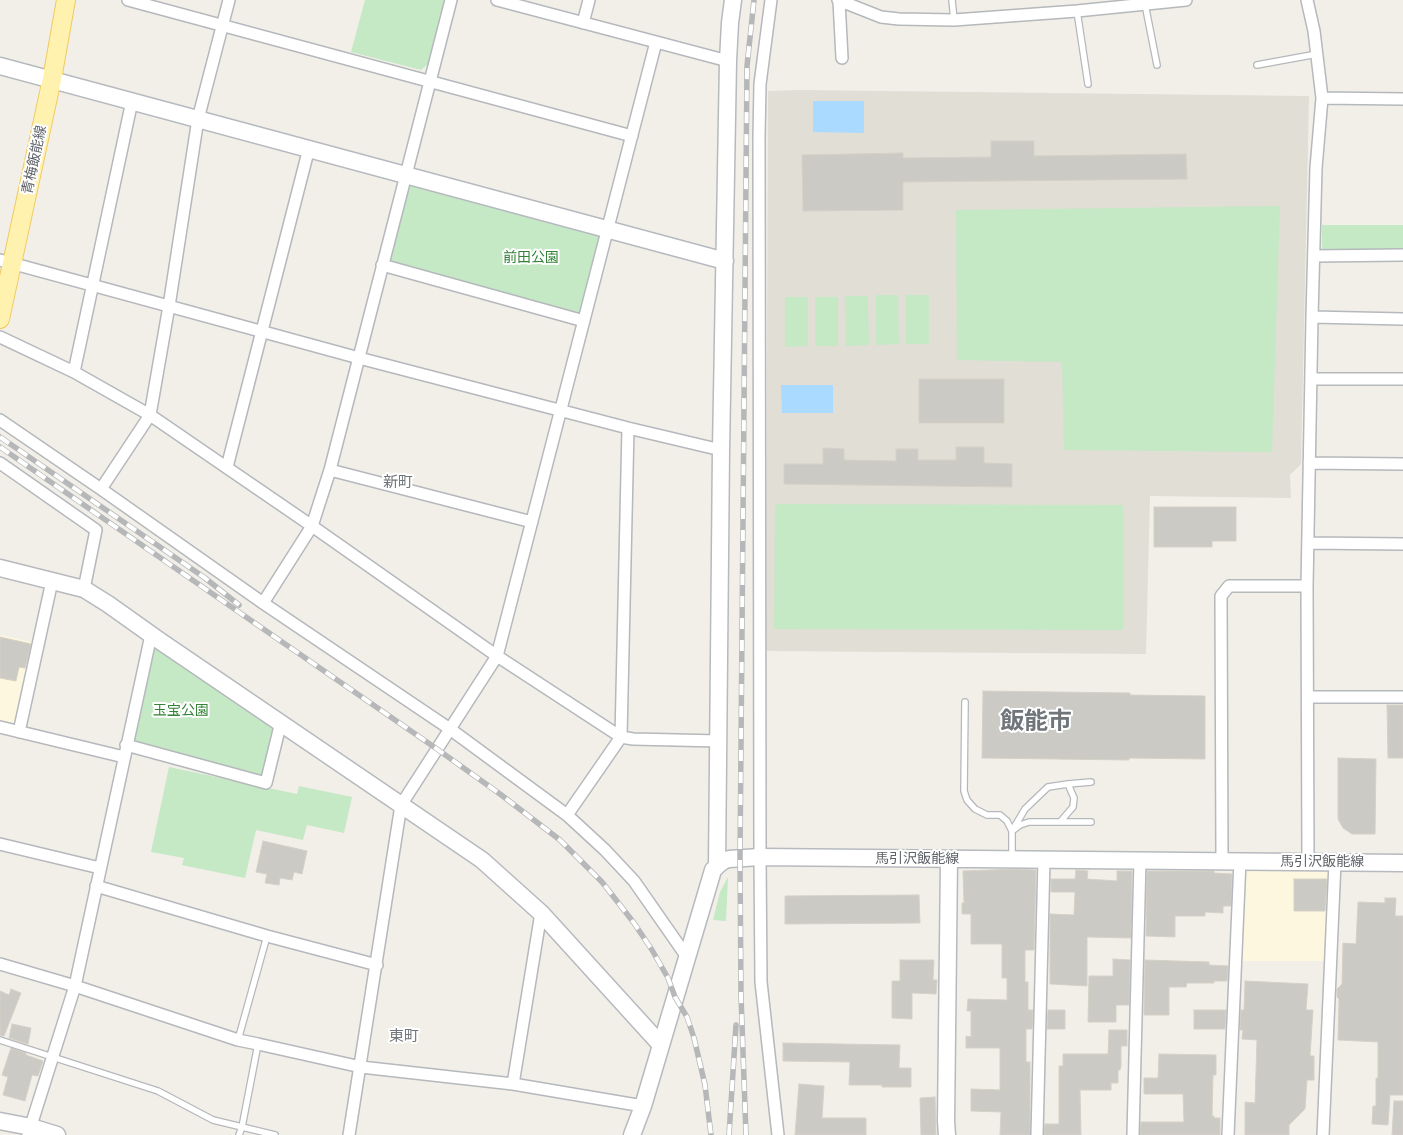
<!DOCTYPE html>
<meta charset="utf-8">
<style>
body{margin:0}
canvas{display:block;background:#f1efe8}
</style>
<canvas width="1403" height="1135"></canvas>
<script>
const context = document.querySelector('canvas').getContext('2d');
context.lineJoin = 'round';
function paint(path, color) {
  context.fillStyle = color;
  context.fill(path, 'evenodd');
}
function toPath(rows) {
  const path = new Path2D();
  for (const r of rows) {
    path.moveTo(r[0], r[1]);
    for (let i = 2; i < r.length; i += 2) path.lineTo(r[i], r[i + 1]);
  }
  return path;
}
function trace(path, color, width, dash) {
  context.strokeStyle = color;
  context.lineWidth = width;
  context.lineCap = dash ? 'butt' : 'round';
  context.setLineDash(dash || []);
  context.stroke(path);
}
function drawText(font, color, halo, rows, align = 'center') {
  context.font = font + ' Signika,"Noto Sans JP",sans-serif';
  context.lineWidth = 4;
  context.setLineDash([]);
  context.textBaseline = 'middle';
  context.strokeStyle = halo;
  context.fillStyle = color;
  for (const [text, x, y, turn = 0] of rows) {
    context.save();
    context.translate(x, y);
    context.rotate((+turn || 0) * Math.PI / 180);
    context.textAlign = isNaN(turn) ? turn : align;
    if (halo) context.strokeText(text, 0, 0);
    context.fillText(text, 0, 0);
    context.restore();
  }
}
paint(toPath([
 [0,635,36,643,18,722,10,725,0,723],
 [1244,869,1331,870,1327,961,1240,961]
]), '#fef7e0');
paint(toPath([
 [799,90,1309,96,1301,464,1290,475,1291,498,1150,496,1146,654,766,651,768,91]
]), '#e1ded6');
paint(toPath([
 [365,0,445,0,446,2,428,64,421,70,351,52],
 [406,175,608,229,584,321,382,265],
 [1280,206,1272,452,1064,450,1062,362,957,360,956,210],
 [1322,225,1403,225,1403,249,1322,249],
 [876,295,898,295,899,344,876,345],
 [906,295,929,295,929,344,906,344],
 [845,296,868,296,869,345,846,346],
 [785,297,808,297,808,346,785,347],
 [815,297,838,297,838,346,815,346],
 [775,504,1123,505,1123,630,774,629],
 [160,641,281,722,266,783,126,745,149,644],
 [169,767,297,794,299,786,352,797,344,833,307,825,303,840,256,830,245,878,182,865,184,858,151,852],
 [728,877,726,921,713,920,720,892]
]), '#c5e8c5');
paint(toPath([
 [813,101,864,101,864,133,813,132],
 [781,385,833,385,833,413,782,413]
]), '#aadaff');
const building = toPath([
 [991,141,1034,141,1034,156,1186,154,1187,179,903,182,903,210,803,211,802,155,903,153,903,158,991,157,991,141],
 [919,379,1004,379,1004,423,919,423,919,379],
 [956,447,984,447,984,463,1012,464,1012,487,784,484,784,464,823,464,823,448,844,449,844,460,896,461,896,449,918,449,918,460,956,460,956,447],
 [1154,507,1236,507,1236,541,1212,541,1212,547,1154,547,1154,507],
 [0,637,31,644,25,668,19,667,16,681,0,678,0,637],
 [983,691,1130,693,1130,695,1205,696,1205,759,1129,758,1129,760,982,758,983,691],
 [1387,705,1403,705,1403,758,1388,758,1387,705],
 [1338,758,1376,759,1375,834,1352,834,1343,828,1338,819,1338,758],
 [263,841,307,851,302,874,294,872,292,880,280,878,279,885,265,883,267,874,256,872,263,841],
 [1017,869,1036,870,1034,950,1025,950,1025,982,1028,982,1028,1010,1033,1010,1032,1029,1026,1029,1026,1062,1030,1062,1030,1135,1000,1135,1001,1112,971,1111,971,1089,1000,1090,1000,1048,966,1048,966,1036,971,1037,971,1011,967,1011,968,999,1007,1000,1007,978,1002,978,1002,944,971,944,971,914,962,914,962,903,964,903,963,871,1017,869],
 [1076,870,1088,871,1087,879,1117,881,1117,871,1132,871,1131,938,1087,937,1087,986,1050,984,1050,914,1074,915,1075,892,1051,892,1051,879,1075,879,1076,870],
 [1147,871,1214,871,1214,873,1232,874,1231,906,1223,906,1223,913,1205,912,1205,916,1175,916,1175,937,1146,936,1147,871],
 [1294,879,1327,879,1325,911,1294,911,1294,879],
 [919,895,920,923,785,924,785,896,919,895],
 [1385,898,1396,898,1395,916,1403,916,1403,1095,1390,1095,1388,1125,1372,1124,1373,1106,1376,1106,1376,1078,1378,1078,1378,1042,1338,1040,1339,999,1337,997,1337,989,1342,984,1343,943,1356,944,1358,902,1385,903,1385,898],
 [1113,959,1130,960,1129,1005,1116,1005,1116,1022,1088,1022,1089,976,1113,976,1113,959],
 [900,960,934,960,933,980,937,980,936,994,912,993,912,1019,892,1018,892,981,900,981,900,960],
 [1145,960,1209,962,1209,965,1228,966,1227,981,1214,981,1214,983,1187,983,1186,987,1169,987,1169,1015,1144,1015,1145,960],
 [1245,981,1308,984,1306,1010,1313,1010,1310,1056,1314,1056,1314,1080,1307,1080,1305,1109,1289,1125,1289,1135,1245,1135,1245,1102,1255,1103,1257,1040,1242,1039,1243,1030,1240,1030,1241,1010,1244,1010,1245,981],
 [11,989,21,993,4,1036,0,1035,0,991,9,995,11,989],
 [1048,1010,1065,1010,1065,1029,1047,1029,1048,1010],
 [1194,1010,1226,1010,1225,1029,1194,1029,1194,1010],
 [12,1024,31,1028,28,1044,9,1038,12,1024],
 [1109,1030,1127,1030,1127,1046,1121,1046,1121,1066,1120,1070,1118,1070,1118,1083,1111,1083,1111,1090,1080,1090,1081,1135,1044,1135,1045,1124,1059,1124,1059,1066,1063,1066,1063,1054,1108,1054,1109,1030],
 [783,1043,900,1045,899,1068,911,1068,911,1087,882,1087,882,1085,849,1085,850,1062,783,1061,783,1043],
 [11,1048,26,1053,26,1055,43,1061,38,1076,32,1075,25,1101,3,1095,8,1077,2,1075,11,1048],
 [1159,1054,1216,1055,1216,1075,1213,1075,1212,1116,1214,1116,1214,1118,1220,1118,1220,1135,1140,1135,1141,1122,1184,1122,1183,1094,1144,1094,1144,1078,1158,1078,1159,1054],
 [799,1084,824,1086,822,1118,866,1118,866,1135,795,1135,799,1084],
 [935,1097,936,1135,921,1135,920,1098,935,1097],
 [1394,1101,1403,1101,1403,1135,1392,1135,1394,1101]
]);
paint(building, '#cccac5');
trace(building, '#d6d1c6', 1);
const lane = toPath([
 [952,0,954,20],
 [1145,4,1157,65],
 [1077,11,1088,84],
 [1257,65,1317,54],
 [965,702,964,791,967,800,975,809,987,815,1000,815,1007,821,1012,831,1012,857],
 [1068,784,1074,798,1073,807,1060,822,1029,822,1020,825,1012,831,1025,809,1048,787,1068,784],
 [1068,784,1091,782],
 [1060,822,1091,822],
 [0,1040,158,1091,213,1120,275,1135],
 [238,1040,267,936],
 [239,1135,242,1127,258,1044]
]);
const street = toPath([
 [128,0,632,136],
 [497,0,728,61],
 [771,0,760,84,759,137,760,857,761,982,778,1135],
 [838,0,881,17,899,19,954,20,1077,11,1186,0],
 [1307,0,1314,31,1322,98,1316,168,1312,317,1307,586,1308,862],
 [839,1,842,58],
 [583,23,589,0],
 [1322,98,1403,99],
 [1314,256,1403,255],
 [0,260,359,358,628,428,721,450],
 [382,265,584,321],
 [1312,317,1403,319],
 [0,337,74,372,150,415,312,526,497,656,621,737,633,739,719,741],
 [74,372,132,101],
 [1311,379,1403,379],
 [0,420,101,489,263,603,450,729,567,815,605,850,634,881,687,957],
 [0,463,96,530,84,589],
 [1309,463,1403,464],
 [227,467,309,148],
 [330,470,532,522],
 [101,489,150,415,169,306,198,119,229,0],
 [1308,543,1403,544],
 [263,603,312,526,330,470,451,0],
 [1308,697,1403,697],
 [0,727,124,757],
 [19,732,52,581],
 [126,745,266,783,281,722],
 [567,815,621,737,628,428],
 [0,844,100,868],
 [1222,861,1221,596,1229,586,1307,586],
 [96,886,267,936,377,965],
 [0,964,75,986,238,1040,258,1044,361,1067,513,1084,643,1106],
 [513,1084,541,913],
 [28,1135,75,986,151,635],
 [349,1135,401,805,497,656,656,42],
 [1037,1135,1044,860],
 [1133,1135,1140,860],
 [1228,1135,1240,861],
 [1323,1135,1335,862]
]);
const secondary = toPath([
 [0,66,725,261],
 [0,568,84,589,108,604,160,641,482,860,541,913,661,1045],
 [717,866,721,450,728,61,730,23,733,0],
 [0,1121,31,1127,57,1135],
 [632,1135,643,1106,711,877,713,870,717,866,723,861,729,859,760,857,1403,863],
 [947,1135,946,1121,949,859]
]);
const primary = toPath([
 [0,319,52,79,66,0]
]);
trace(lane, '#b5b8bc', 8);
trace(street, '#b5b8bc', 14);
trace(secondary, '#b6babf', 19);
trace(primary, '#f2c960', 20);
trace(lane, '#fff', 5.5);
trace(street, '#fff', 11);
trace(secondary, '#fff', 16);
trace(primary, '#fff2af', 18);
const rail = toPath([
 [0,437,205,578,239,605],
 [0,447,437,749,500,794,560,840,602,882,634,923,652,950,668,978,675,997,687,1017,694,1038,705,1085,711,1135],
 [729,1135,736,1025],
 [746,1135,741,996,740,857,747,66,754,0]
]);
trace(rail, '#b6b7b8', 5.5);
trace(rail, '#fff', 4, [11]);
drawText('14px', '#5f6368', '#fff', [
 ["青梅飯能線",35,160,-78],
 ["馬引沢飯能線",917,859],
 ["馬引沢飯能線",1322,862]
]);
drawText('14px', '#348238', '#fff', [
 ["前田公園",531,258],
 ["玉宝公園",181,711]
]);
drawText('15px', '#70757a', '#fff', [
 ["新町",398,483],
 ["東町",404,1037]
]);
drawText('bold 24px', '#70757a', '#fff', [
 ["飯能市",1036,723]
]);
</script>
